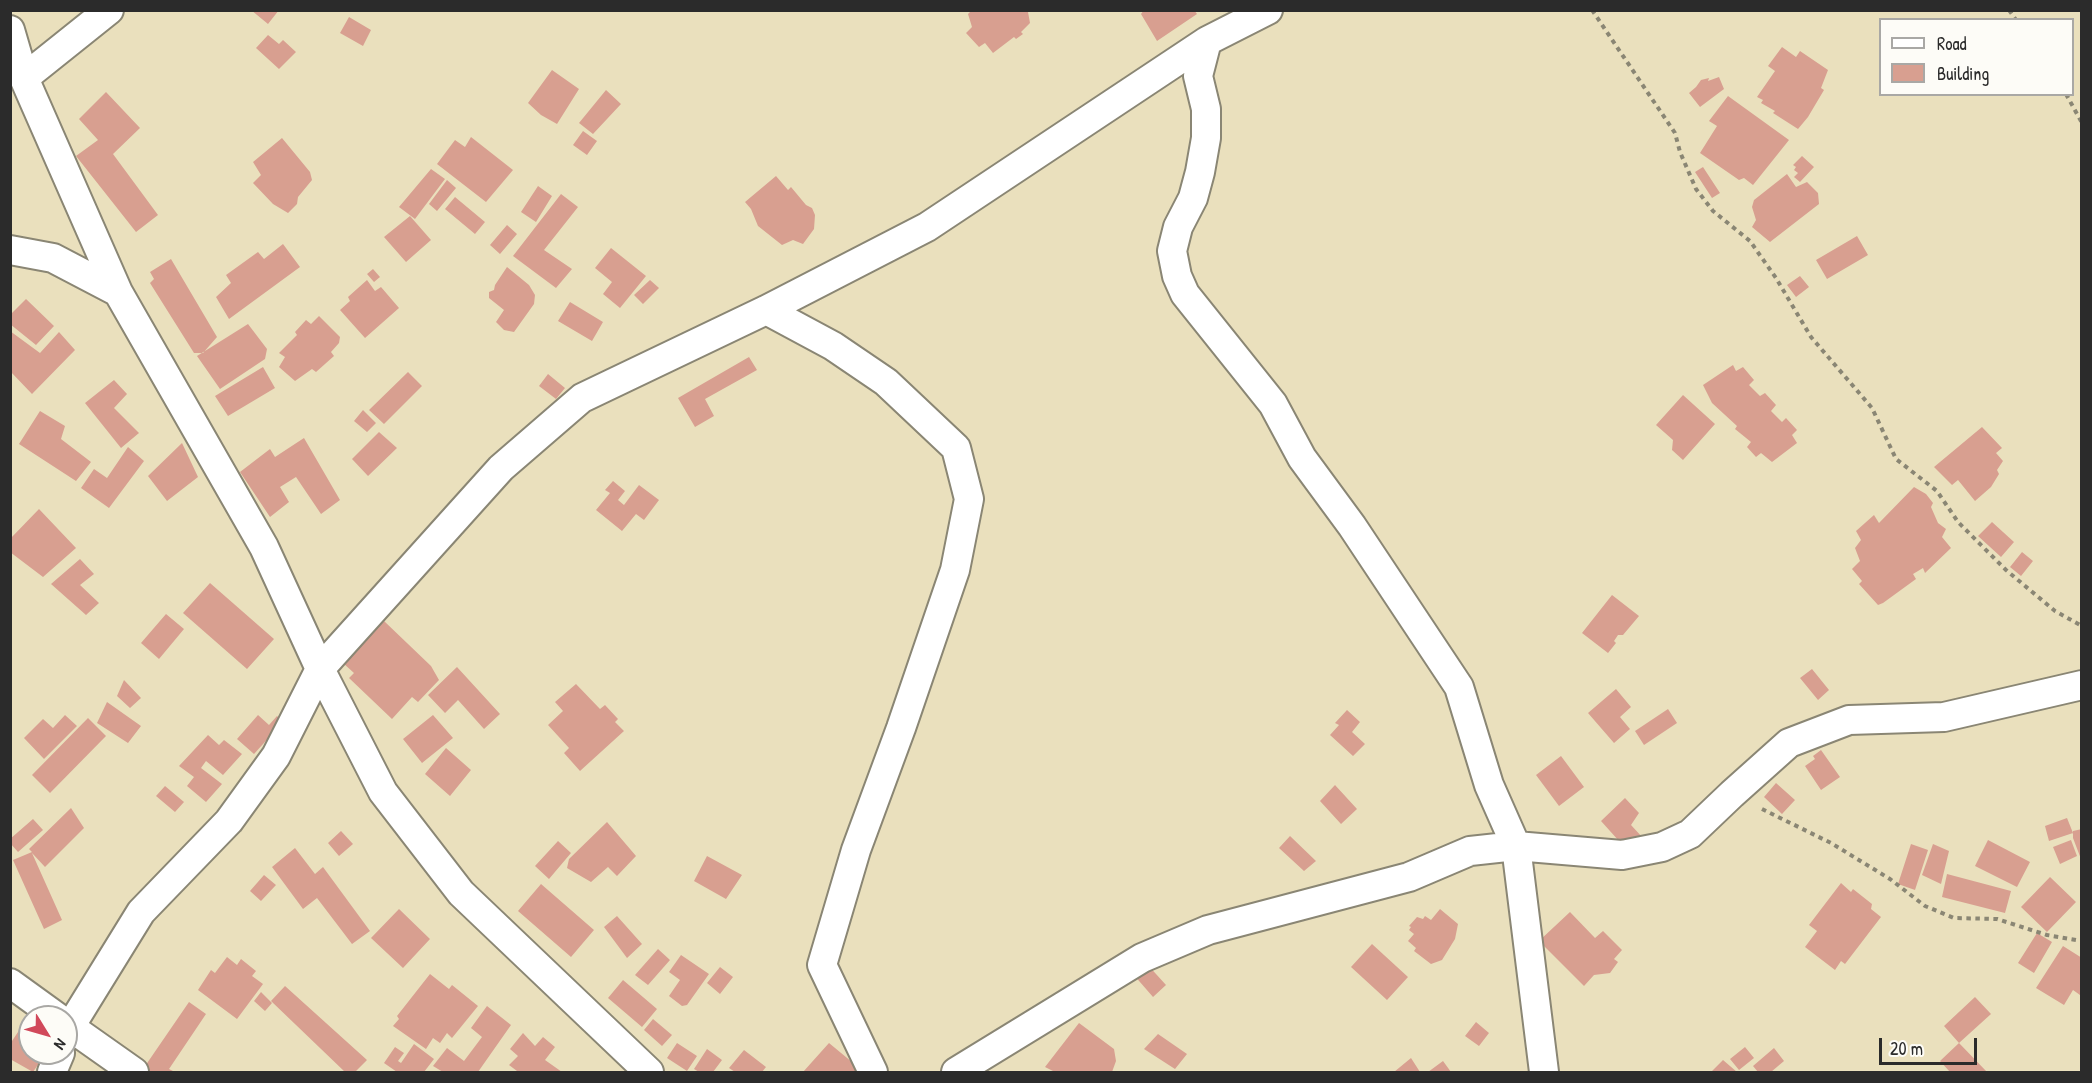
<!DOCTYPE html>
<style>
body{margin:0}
#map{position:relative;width:2092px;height:1083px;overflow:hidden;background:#eae0bd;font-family:"Patrick Hand",sans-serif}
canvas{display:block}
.frame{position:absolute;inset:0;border:12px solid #2b2b2b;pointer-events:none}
.legend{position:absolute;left:1879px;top:18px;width:195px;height:78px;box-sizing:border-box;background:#fdfcf7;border:2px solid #a9a8a5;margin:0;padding:8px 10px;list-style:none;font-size:18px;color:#2b2b2b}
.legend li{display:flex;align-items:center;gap:12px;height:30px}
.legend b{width:30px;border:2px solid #a9a8a5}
.north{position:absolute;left:18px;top:1005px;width:60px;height:60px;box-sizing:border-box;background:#fdfcf7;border:2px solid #a9a8a5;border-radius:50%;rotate:127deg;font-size:16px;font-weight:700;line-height:24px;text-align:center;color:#2b2b2b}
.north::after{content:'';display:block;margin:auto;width:21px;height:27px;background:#d1495b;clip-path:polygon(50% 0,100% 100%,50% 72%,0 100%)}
.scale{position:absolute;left:1879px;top:1038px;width:98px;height:27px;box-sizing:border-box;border:3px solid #2b2b2b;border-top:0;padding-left:8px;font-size:18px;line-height:21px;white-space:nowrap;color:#2b2b2b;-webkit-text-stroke:4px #fdfcf7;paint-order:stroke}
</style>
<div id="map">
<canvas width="2092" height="1083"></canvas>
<div class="frame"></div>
<ul class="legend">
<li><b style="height:8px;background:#fff"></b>Road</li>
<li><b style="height:16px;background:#d89f90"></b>Building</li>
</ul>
<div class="north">N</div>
<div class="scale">20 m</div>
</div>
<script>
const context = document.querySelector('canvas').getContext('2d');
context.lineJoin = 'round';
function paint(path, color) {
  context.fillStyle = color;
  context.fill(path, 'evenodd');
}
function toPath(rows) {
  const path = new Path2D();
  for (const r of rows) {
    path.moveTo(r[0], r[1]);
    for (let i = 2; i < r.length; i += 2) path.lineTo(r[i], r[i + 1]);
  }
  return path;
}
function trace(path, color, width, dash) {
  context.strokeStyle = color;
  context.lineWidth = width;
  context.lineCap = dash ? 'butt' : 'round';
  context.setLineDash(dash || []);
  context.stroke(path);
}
paint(toPath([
 [251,10,279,10,268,24],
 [972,10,1024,10,1028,12,1030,23,1021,32,1023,34,1016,39,1014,37,993,53,985,43,979,47,966,33,972,27,968,14],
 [1144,10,1194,10,1197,14,1157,41,1141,14],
 [349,17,371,30,363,46,340,33],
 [268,35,279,44,283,40,296,52,279,69,256,48],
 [1782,47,1796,57,1800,51,1828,70,1821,88,1824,90,1808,117,1798,129,1773,113,1775,111,1761,103,1763,100,1757,97,1775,71,1768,66],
 [552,70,579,89,557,124,541,115,528,103],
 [1719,77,1724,89,1700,107,1689,93,1696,87,1701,80,1709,78,1708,81],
 [606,90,621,104,593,134,579,123],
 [106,92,140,128,113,154,158,215,136,232,76,156,98,140,79,119],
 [1728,96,1789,140,1753,185,1744,178,1739,180,1700,153,1717,126,1709,121],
 [583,131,597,141,587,155,573,145],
 [471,137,513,170,486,202,437,164,455,140,465,147],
 [282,138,310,172,312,180,298,197,297,204,288,213,273,204,253,183,261,175,253,162],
 [1802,156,1814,167,1800,182,1794,177,1798,173,1794,170,1796,167,1793,165],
 [1703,167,1720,193,1712,198,1695,172],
 [431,169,445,179,415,219,399,207],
 [1787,174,1796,187,1807,182,1818,193,1819,204,1770,242,1752,227,1756,220,1752,207,1754,200],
 [776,176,788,190,791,187,806,205,812,208,815,215,814,229,803,244,793,240,782,245,758,226,751,209,745,202],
 [447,180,456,188,437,211,429,204],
 [538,186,552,196,536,222,521,212],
 [561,194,578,207,544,250,572,269,556,288,513,256],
 [455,197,485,222,475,234,445,209],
 [410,216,431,240,406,262,384,237],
 [507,225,517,234,500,254,490,245],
 [1857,236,1868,255,1827,279,1816,260],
 [283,244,300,267,229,319,216,297,231,283,226,275,258,252,264,259],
 [611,248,646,276,620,308,603,294,612,282,595,268],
 [171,259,217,337,203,353,194,353,150,283,154,279,150,272],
 [507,267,529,285,535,295,534,304,514,332,504,330,496,322,504,310,489,298,489,292,494,290,495,285],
 [373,269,380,277,374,282,367,274],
 [1800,276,1809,287,1796,297,1787,285],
 [367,280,375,291,381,287,399,308,365,338,340,310,350,301,348,297],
 [650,280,659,288,643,304,634,295],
 [26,299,54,326,36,345,10,324,10,315],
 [570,302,603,322,592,341,558,321],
 [319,316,340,337,339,343,331,352,334,356,316,372,312,369,295,381,279,367,285,357,279,353,297,335,295,332,306,320,311,324],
 [248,324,267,349,265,359,220,389,197,356],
 [10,331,40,353,59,332,75,350,32,394,10,371],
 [749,357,757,370,705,399,714,416,695,427,678,398],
 [1733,365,1736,371,1743,367,1754,380,1749,385,1760,396,1765,393,1776,405,1771,411,1782,422,1786,418,1797,430,1792,435,1797,443,1772,462,1761,453,1756,457,1747,447,1751,442,1735,429,1737,426,1712,403,1703,385],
 [263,367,275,388,228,416,215,396],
 [408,372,422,386,384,424,369,410],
 [548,374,565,388,556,399,539,386],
 [114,380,127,394,114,408,139,433,121,448,85,403],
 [1683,395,1715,424,1683,460,1672,450,1673,440,1656,425],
 [363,410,376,423,367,432,354,421],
 [40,411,65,426,61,439,91,462,76,481,19,444],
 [1982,427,2002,448,1996,453,2003,461,1997,470,1999,474,1991,487,1975,501,1958,480,1952,485,1934,467],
 [379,432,397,448,368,476,352,459],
 [304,438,340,500,321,514,296,477,280,487,289,502,270,517,240,472,270,449,275,457],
 [182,443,198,477,167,501,148,476],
 [128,447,144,461,109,508,81,488,94,469,107,478],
 [613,481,625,491,618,500,624,505,639,485,659,500,644,520,636,514,622,531,596,510,610,493,605,490],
 [1914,487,1926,494,1933,503,1931,507,1938,523,1946,529,1942,537,1951,548,1925,573,1923,568,1913,574,1916,579,1883,603,1878,605,1859,584,1862,581,1852,569,1860,561,1855,548,1861,540,1856,531,1874,515,1879,523],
 [39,509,76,548,43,577,10,552,10,539],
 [1992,522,2014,542,2001,557,1978,536],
 [2022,552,2033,561,2021,576,2010,567],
 [80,559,94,574,80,585,99,603,86,615,51,584],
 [210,583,274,639,247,669,183,613],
 [1612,595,1639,616,1623,635,1618,635,1614,641,1616,643,1608,653,1582,633],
 [166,614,184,629,159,659,141,643],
 [384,621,431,666,439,680,418,702,412,697,392,719,349,678,354,673,343,663],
 [457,667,500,714,484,729,458,700,445,713,428,695],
 [1812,669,1829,690,1818,700,1800,678],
 [124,680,141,698,130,708,117,696],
 [576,684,600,709,605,705,618,719,615,722,624,731,580,771,564,753,569,748,548,725,563,711,555,702],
 [1616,689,1631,707,1620,717,1630,729,1614,743,1588,713],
 [107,702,141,726,128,743,97,723],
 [1668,709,1677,723,1644,745,1635,731],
 [1347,710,1360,722,1352,732,1365,744,1353,756,1330,735,1339,725,1335,723],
 [65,715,77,726,44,759,24,738,43,719,53,728],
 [258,715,269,725,277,716,283,722,254,754,237,739],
 [433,715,453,738,422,763,403,739],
 [88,718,106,736,50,793,32,775],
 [208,735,219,745,224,740,242,754,223,775,206,761,201,768,222,784,206,802,187,786,194,777,179,766],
 [446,748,471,770,450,796,425,774],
 [1821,750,1840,777,1821,790,1805,766,1815,759,1813,756],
 [1561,756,1584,787,1559,806,1536,775],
 [1776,783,1795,800,1782,814,1764,797],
 [1335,785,1357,809,1341,824,1320,801],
 [165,786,184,802,175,812,156,796],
 [1625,798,1639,813,1631,825,1643,838,1628,851,1601,821],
 [71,808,84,828,45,867,32,853,62,920,44,929,13,860,32,852,29,849],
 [2067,818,2073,833,2049,841,2045,826],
 [33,819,43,830,18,852,10,843,10,839],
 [607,822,636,856,617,876,608,867,591,882,567,868,569,859],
 [2082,829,2082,859,2081,859,2073,838,2073,831],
 [341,831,353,844,339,856,328,843],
 [1290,836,1316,861,1304,871,1279,848],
 [1988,840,2030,862,2017,887,1975,866],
 [2071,840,2077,856,2060,864,2053,847],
 [558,841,571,853,549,879,535,866],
 [1911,844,1928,850,1915,890,1898,884],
 [1933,844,1949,851,1941,884,1922,875],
 [295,848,315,874,323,867,370,931,352,944,317,898,303,909,272,867],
 [707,856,742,875,726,899,694,881],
 [1947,874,2011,891,2005,913,1942,897],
 [264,875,276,885,261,901,250,891],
 [2050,877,2076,902,2047,932,2021,907],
 [1841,883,1851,892,1853,889,1872,904,1871,909,1881,917,1845,964,1841,961,1835,970,1805,947,1817,931,1809,925],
 [541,884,594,930,571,957,518,911],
 [399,909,430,939,403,968,371,938],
 [1440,909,1458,924,1455,939,1442,960,1431,964,1414,951,1416,948,1408,941,1414,934,1409,930,1411,927,1409,926,1417,917,1423,919,1425,916,1431,920],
 [1570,912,1595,938,1603,931,1622,950,1614,959,1618,962,1610,973,1594,975,1584,986,1539,941],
 [617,916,642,944,627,958,604,927],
 [2037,933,2052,942,2034,973,2018,963],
 [1372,944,1408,977,1387,1000,1351,967],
 [2063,946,2082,958,2082,994,2080,995,2073,990,2064,1005,2036,988],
 [658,949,670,960,648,985,635,975],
 [681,955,709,974,687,1005,682,1006,669,996,680,980,669,972],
 [227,957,237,965,241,959,256,971,252,976,263,984,237,1019,198,990,211,970,215,973],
 [1146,963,1166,985,1153,997,1133,974],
 [720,967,733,977,720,994,707,983],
 [430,974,449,989,452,985,478,1006,452,1038,447,1033,440,1043,433,1038,426,1049,393,1026,399,1019,397,1016],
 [623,980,657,1009,642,1027,608,998],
 [285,986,367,1060,355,1072,345,1072,271,1001],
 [261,992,272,1003,265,1011,254,1001],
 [1975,997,1991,1014,1959,1043,1944,1026],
 [189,1002,206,1014,169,1069,175,1072,141,1072],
 [487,1006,511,1025,478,1072,443,1072,433,1066,447,1048,464,1061,482,1037,471,1028],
 [653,1019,672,1035,662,1046,644,1030],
 [1476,1022,1489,1033,1479,1046,1465,1036],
 [1079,1023,1114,1049,1116,1061,1112,1072,1055,1072,1045,1067],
 [20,1029,30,1036,30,1053,46,1053,33,1072,10,1059,10,1044],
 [523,1033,535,1046,543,1037,555,1047,545,1060,562,1072,516,1072,517,1071,509,1065,518,1056,510,1049],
 [1158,1034,1187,1054,1175,1069,1144,1049],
 [677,1043,697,1056,687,1071,667,1058],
 [829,1043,864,1072,803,1072],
 [1959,1043,1987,1072,1950,1072,1940,1061],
 [414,1044,434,1059,424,1072,397,1072,384,1063,395,1047,404,1053,398,1061,401,1063],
 [1745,1047,1754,1058,1739,1070,1730,1059],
 [1774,1048,1784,1061,1771,1072,1758,1072,1753,1066],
 [707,1049,722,1060,713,1072,699,1072,694,1069],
 [744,1050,766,1067,762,1072,735,1072,729,1068],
 [1411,1058,1420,1072,1394,1072],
 [1723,1060,1737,1072,1711,1072],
 [1443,1061,1451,1072,1428,1072]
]), '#d89f90');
const minor = toPath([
 [10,30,24,78,118,292,264,547,320,669,383,792,461,893,649,1072],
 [1207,41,1198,76,1206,109,1206,138,1200,172,1193,198,1178,227,1172,251,1177,276,1185,294,1273,404,1302,458,1352,526,1459,687,1489,785,1516,846,1544,1072],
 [24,78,109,10],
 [10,250,53,258,118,292],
 [766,310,833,346,886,382,956,448,969,499,955,570,901,728,856,850,822,965,873,1072],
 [10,983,57,1017],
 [66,1024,134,1072],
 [66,1037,70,1027,141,912,229,821,276,756,320,669,501,468,582,398,766,310,927,227,1207,41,1268,10],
 [52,1072,60,1053],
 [956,1072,1142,958,1208,930,1409,877,1470,851,1516,846,1622,855,1662,847,1690,834,1732,794,1789,743,1849,720,1944,717,2082,685]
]);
trace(minor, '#8a8674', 32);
trace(toPath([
 [1592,10,1675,133,1680,152,1696,189,1713,211,1750,241,1776,278,1811,337,1872,408,1896,459,1937,491,1958,522,2006,570,2055,611,2082,626],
 [2009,10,2016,20],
 [2066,94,2082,123],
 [1762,809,1831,843,1890,879,1925,906,1954,918,1997,919,2047,935,2082,941]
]), '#8a8674', 4, [4.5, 4.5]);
trace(minor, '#fff', 28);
</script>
